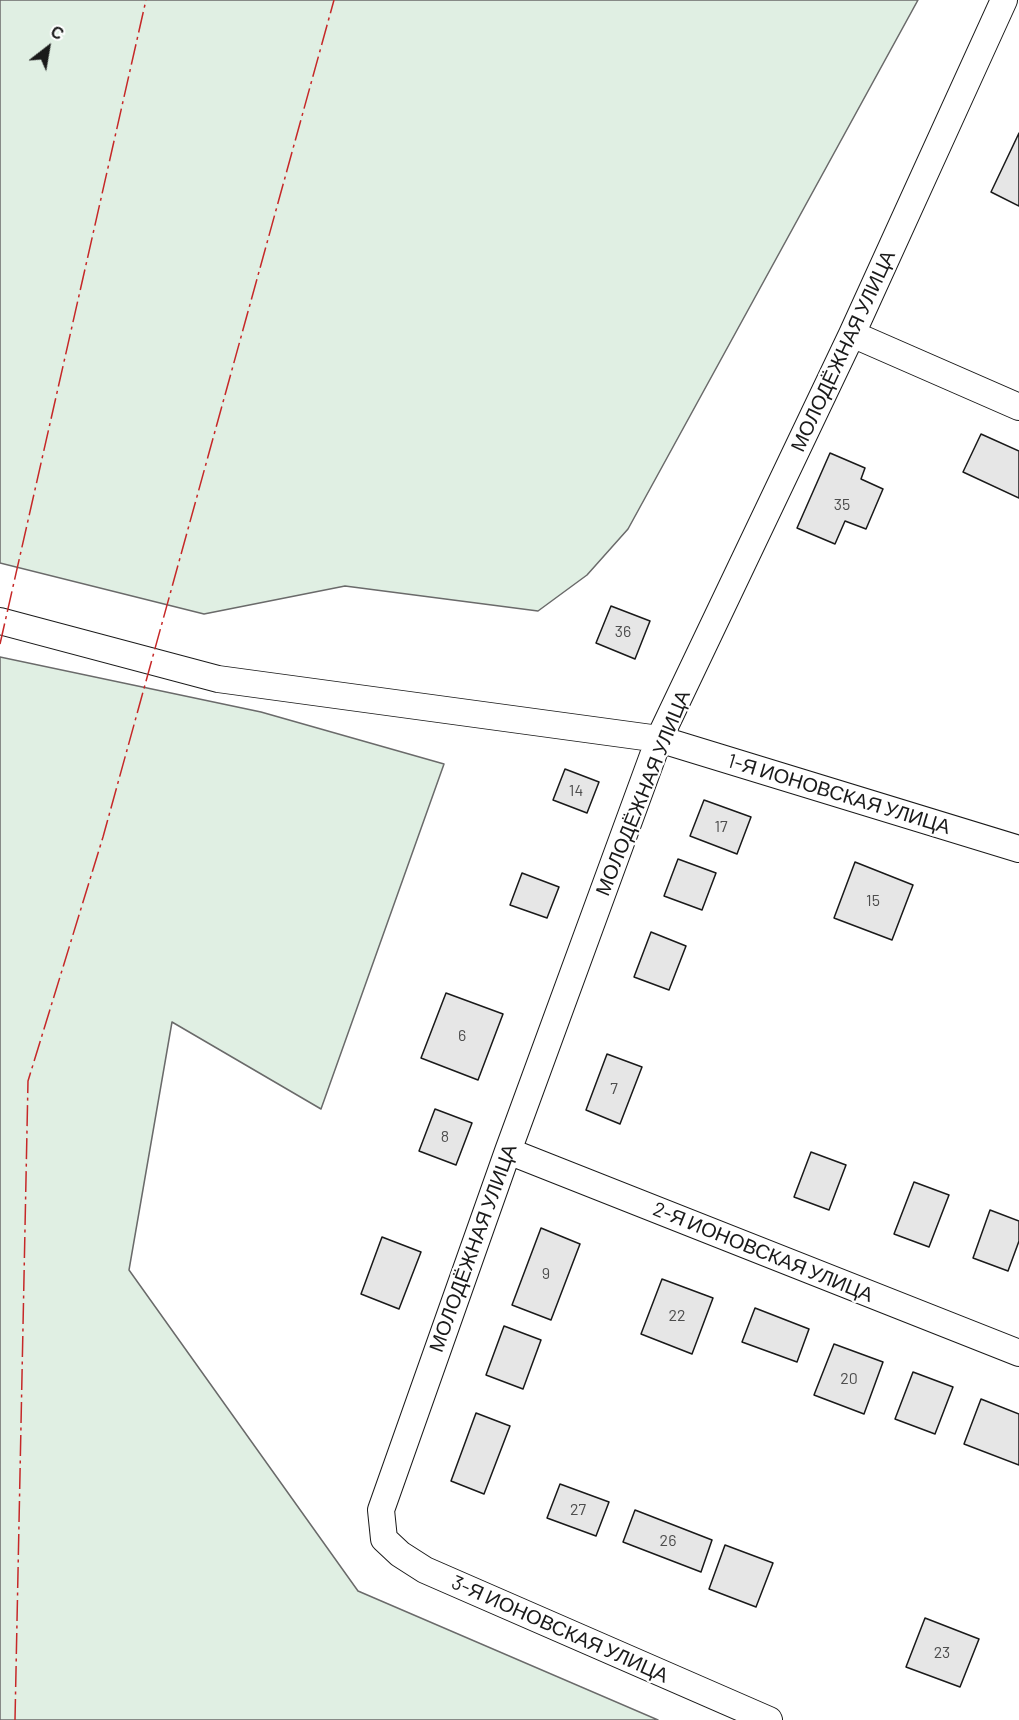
<!DOCTYPE html>
<meta charset="utf-8">
<style>
body{margin:0}
#map{position:relative;width:1019px;height:1720px;overflow:hidden;background:#fff;font-family:Barlow,sans-serif}
canvas{display:block}
.north{position:absolute;left:18px;top:18px;width:60px;height:60px;-webkit-text-stroke:4px #fff;paint-order:stroke;rotate:31deg;font-size:16px;font-weight:700;line-height:24px;text-align:center;color:#1a1a1a}
.north::after{content:'';display:block;margin:auto;width:21px;height:27px;background:#1a1a1a;clip-path:polygon(50% 0,100% 100%,50% 72%,0 100%)}
</style>
<div id="map">
<canvas width="1019" height="1720"></canvas>
<div class="north">С</div>
</div>
<script>
const context = document.querySelector('canvas').getContext('2d');
context.lineJoin = 'round';
function paint(path, color) {
  context.fillStyle = color;
  context.fill(path, 'evenodd');
}
function toPath(rows) {
  const path = new Path2D();
  for (const r of rows) {
    path.moveTo(r[0], r[1]);
    for (let i = 2; i < r.length; i += 2) path.lineTo(r[i], r[i + 1]);
  }
  return path;
}
function trace(path, color, width, dash) {
  context.strokeStyle = color;
  context.lineWidth = width;
  context.lineCap = dash ? 'butt' : 'round';
  context.setLineDash(dash || []);
  context.stroke(path);
}
function drawText(font, color, halo, rows, align = 'center') {
  context.font = font + ' Barlow,sans-serif';
  context.lineWidth = 4.5;
  context.setLineDash([]);
  context.textBaseline = 'middle';
  context.strokeStyle = halo;
  context.fillStyle = color;
  for (const [text, x, y, turn = 0] of rows) {
    context.save();
    context.translate(x, y);
    context.rotate((+turn || 0) * Math.PI / 180);
    context.textAlign = isNaN(turn) ? turn : align;
    if (halo) context.strokeText(text, 0, 0);
    context.fillText(text, 0, 0);
    context.restore();
  }
}
const green = toPath([
 [0,0,918,0,628,529,587,575,538,611,345,586,204,614,0,563,0,0],
 [0,657,261,712,444,764,321,1109,172,1022,129,1270,358,1591,658,1720,0,1720,0,657]
]);
paint(green, '#e0efe3');
trace(green, '#6a6a6a', 1.5);
const building = toPath([
 [1019,133,1019,206,991,192,1019,133],
 [981,434,1019,451,1019,498,963,472,981,434],
 [830,453,865,468,861,479,883,489,866,529,845,521,835,544,797,528,830,453],
 [611,606,650,621,635,659,596,643,611,606],
 [565,769,599,782,587,813,553,800,565,769],
 [704,800,751,817,737,854,690,836,704,800],
 [678,859,716,873,702,910,664,896,678,859],
 [855,862,913,885,892,940,834,918,855,862],
 [522,873,559,887,547,918,510,905,522,873],
 [651,932,686,946,669,990,634,977,651,932],
 [446,993,503,1014,478,1080,421,1058,446,993],
 [607,1054,642,1067,620,1124,586,1110,607,1054],
 [435,1109,472,1123,456,1165,419,1151,435,1109],
 [811,1152,846,1165,829,1210,794,1197,811,1152],
 [914,1182,949,1195,929,1247,894,1234,914,1182],
 [990,1210,1019,1221,1019,1241,1008,1271,973,1258,990,1210],
 [541,1228,580,1244,551,1320,512,1305,541,1228],
 [382,1237,421,1252,399,1309,361,1294,382,1237],
 [662,1279,713,1298,692,1354,641,1334,662,1279],
 [755,1308,809,1329,797,1362,742,1342,755,1308],
 [504,1326,541,1340,523,1389,486,1375,504,1326],
 [834,1344,883,1362,864,1414,814,1395,834,1344],
 [913,1372,953,1387,935,1434,895,1419,913,1372],
 [981,1399,1019,1414,1019,1465,964,1444,981,1399],
 [476,1413,510,1426,484,1494,451,1481,476,1413],
 [560,1484,609,1502,596,1536,547,1518,560,1484],
 [635,1510,712,1540,701,1572,623,1542,635,1510],
 [725,1545,773,1563,756,1607,709,1589,725,1545],
 [925,1618,979,1639,960,1687,906,1667,925,1618]
]);
paint(building, '#e6e6e6');
trace(building, '#1a1a1a', 1.5);
const minor = toPath([
 [852,334,1019,407],
 [0,621,218,679,659,739,1019,849],
 [508,1151,1019,1353],
 [769,1720,425,1570,400,1554,384,1539,381,1510,508,1151,659,739,852,334,1004,0]
]);
trace(minor, '#1a1a1a', 28);
trace(minor, '#fff', 26);
trace(toPath([
 [0,644,146,0],
 [15,1720,28,1081,103,837,334,0]
]), '#c62828', 1.5, [21, 4.5, 3, 4.5]);
drawText('16px', '#4d4d4d', null, [
 ["35",842,505],
 ["36",623,632],
 ["14",576,791],
 ["17",721,827],
 ["15",873,901],
 ["6",462,1036],
 ["7",614,1089],
 ["8",445,1137],
 ["9",546,1274],
 ["22",677,1316],
 ["20",849,1379],
 ["27",578,1510],
 ["26",668,1541],
 ["23",942,1653]
]);
drawText('20px', '#1a1a1a', '#fff', [
 ["МОЛОДЁЖНАЯ УЛИЦА",843,351,-65],
 ["МОЛОДЁЖНАЯ УЛИЦА",643,793,-68],
 ["1-Я ИОНОВСКАЯ УЛИЦА",839,794,17],
 ["МОЛОДЁЖНАЯ УЛИЦА",473,1248,-70],
 ["2-Я ИОНОВСКАЯ УЛИЦА",763,1252,22],
 ["3-Я ИОНОВСКАЯ УЛИЦА",560,1629,24]
]);
</script>
